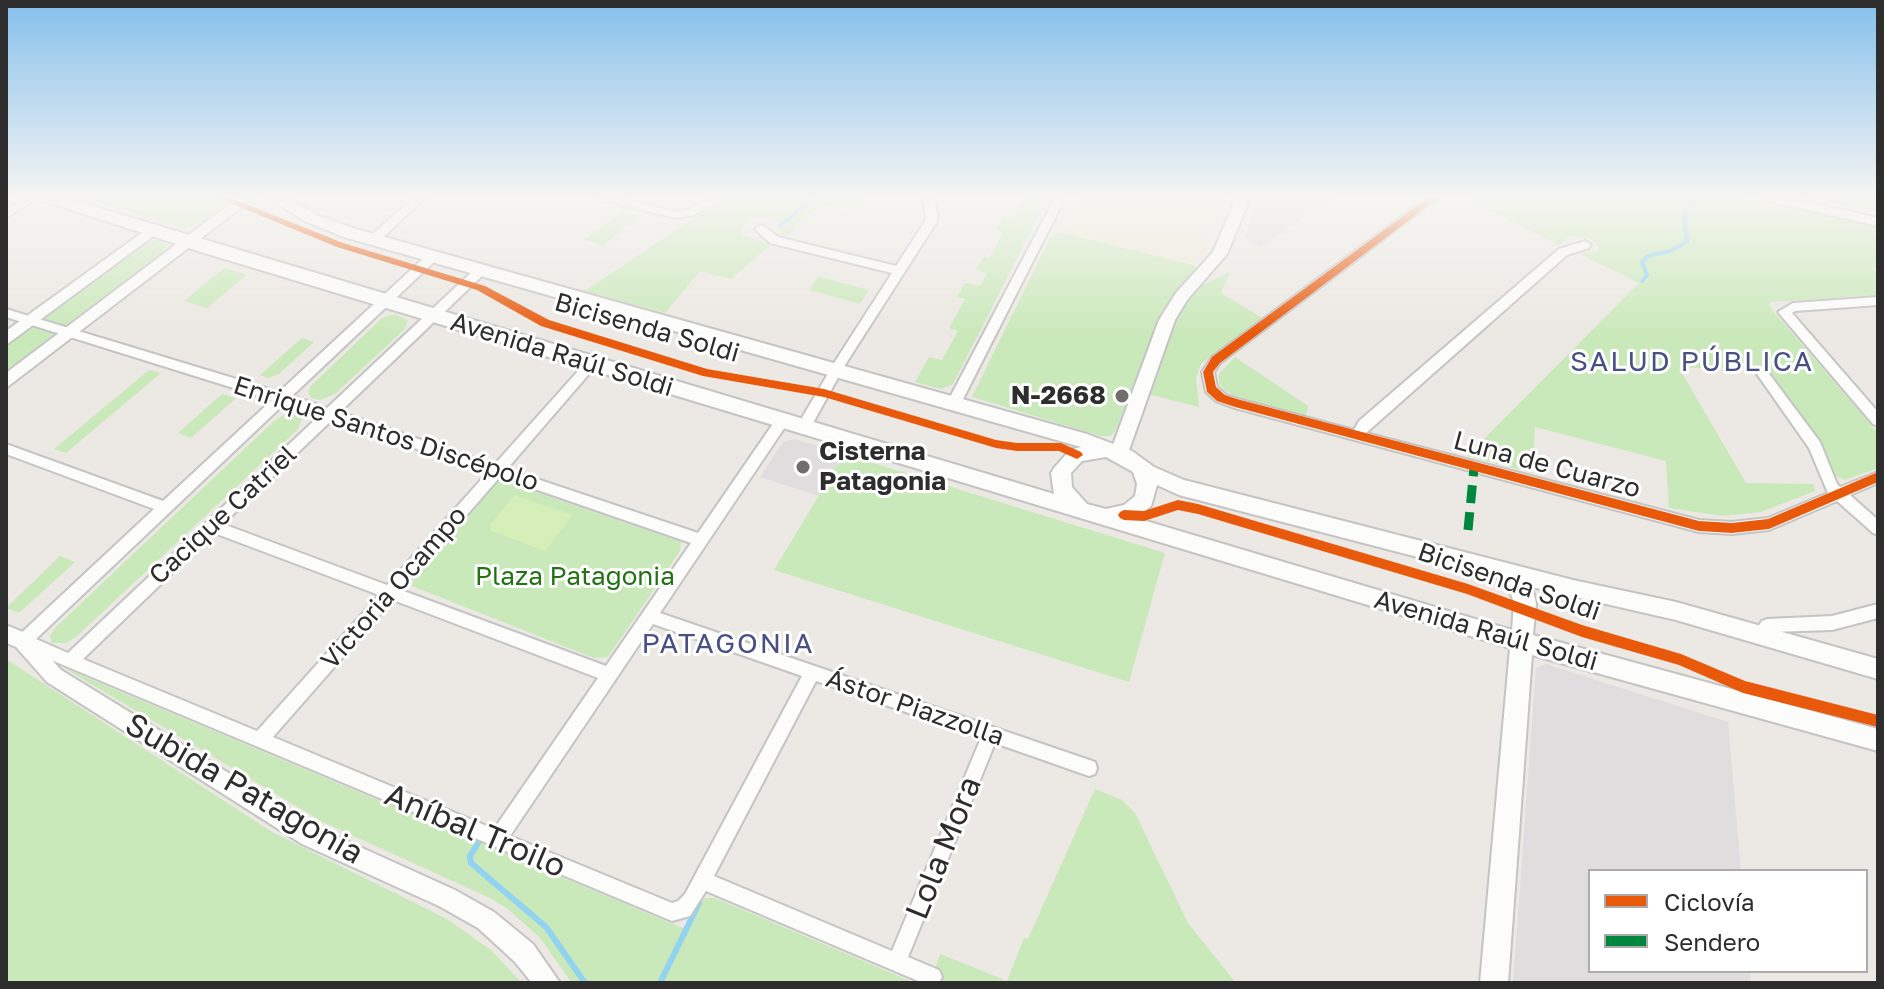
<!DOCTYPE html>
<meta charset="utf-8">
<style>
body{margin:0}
#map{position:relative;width:1884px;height:989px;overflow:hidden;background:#ece8e3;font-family:"Golos Text",sans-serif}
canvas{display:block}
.frame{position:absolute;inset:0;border:8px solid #2d2d2d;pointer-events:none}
.legend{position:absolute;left:1588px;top:869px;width:280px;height:104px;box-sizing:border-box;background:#fff;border:2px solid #ababab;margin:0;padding:10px 14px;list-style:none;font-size:24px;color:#2d2d2d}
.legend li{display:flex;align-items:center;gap:16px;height:40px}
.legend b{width:40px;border:2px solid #ababab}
</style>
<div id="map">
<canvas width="1884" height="989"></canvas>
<div class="frame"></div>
<ul class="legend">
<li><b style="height:10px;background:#e8590c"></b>Ciclovía</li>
<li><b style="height:10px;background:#00873e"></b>Sendero</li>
</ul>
</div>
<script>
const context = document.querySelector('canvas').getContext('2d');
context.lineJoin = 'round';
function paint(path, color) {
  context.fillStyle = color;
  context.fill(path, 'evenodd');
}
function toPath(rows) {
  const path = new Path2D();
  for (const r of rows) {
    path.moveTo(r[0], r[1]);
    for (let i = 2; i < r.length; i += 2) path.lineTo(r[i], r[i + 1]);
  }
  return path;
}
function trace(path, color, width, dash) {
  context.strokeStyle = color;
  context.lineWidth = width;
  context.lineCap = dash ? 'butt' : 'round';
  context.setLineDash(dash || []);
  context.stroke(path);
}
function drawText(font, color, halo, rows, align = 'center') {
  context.font = font + ' "Golos Text",sans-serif';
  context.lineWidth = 6;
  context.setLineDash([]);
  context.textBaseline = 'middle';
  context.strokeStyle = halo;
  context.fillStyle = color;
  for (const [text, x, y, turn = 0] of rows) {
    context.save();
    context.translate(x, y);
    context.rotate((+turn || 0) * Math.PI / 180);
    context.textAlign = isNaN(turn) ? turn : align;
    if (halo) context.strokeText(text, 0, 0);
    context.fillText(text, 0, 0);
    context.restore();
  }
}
paint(toPath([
 [1259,196,1336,196,1261,247,1245,238],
 [795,439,844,454,819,496,760,477,783,442],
 [1546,664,1728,722,1741,871,1590,871,1590,971,1750,971,1751,983,1513,983,1536,668]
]), '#e0dddf');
paint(toPath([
 [1082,196,1228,196,1219,222,1200,224,1210,244,1206,256,1196,257,1193,265,1063,233]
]), '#efe8d7');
paint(toPath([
 [72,196,235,196,198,225,186,228],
 [736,196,862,196,864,211,824,205,797,224,786,238,782,236,779,223,774,218,761,216,749,220,741,227,741,234,771,244,766,249,731,279,700,271,665,313,585,291,700,214],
 [1019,196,1049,196,953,384,941,389,915,382,929,357,942,360,958,331,949,328,965,299,957,297,965,283,980,286,987,273,976,270,983,257,989,258,1003,233,995,230,1004,216,1013,218,1024,198],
 [1461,196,1728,196,1878,226,1878,267,1871,268,1878,275,1878,295,1771,302,1769,306,1878,433,1878,468,1845,480,1833,475,1822,445,1766,368,1679,368,1746,483,1814,484,1815,491,1761,512,1723,516,1669,508,1666,461,1535,427,1532,473,1467,456,1639,283,1580,254,1599,251,1598,245,1591,239,1571,236,1559,245],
 [1794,196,1878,196,1878,210,1848,206],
 [621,212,639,217,603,245,584,240],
 [1063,233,1193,265,1197,269,1163,309,1116,430,1111,436,1101,436,972,397,1049,240,1054,235],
 [156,240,167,245,161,253,6,371,6,346,142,245],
 [224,268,247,275,207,308,184,301],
 [1230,272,1221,293,1262,318,1201,364,1196,378,1199,407,1148,394,1183,306,1203,285],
 [818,276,869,290,860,304,809,290],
 [394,314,408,320,404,330,335,394,320,400,311,398,308,392,311,386,382,318],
 [302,338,314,342,279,374,268,378,260,375],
 [1235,357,1308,406,1306,416,1242,399,1225,391,1219,383,1219,374],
 [149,370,161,373,66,453,54,449],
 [222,394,236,398,191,438,178,433],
 [287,413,296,413,302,418,298,429,76,637,66,643,52,643,50,636,55,628,274,421],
 [844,454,1165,553,1129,682,774,570],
 [502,480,681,542,680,551,608,657,594,658,412,586,415,576,492,486],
 [60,556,75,562,19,613,6,608],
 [6,659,272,832,447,919,491,950,522,983,6,983],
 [64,668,685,929,699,903,706,898,715,898,915,983,572,983,540,938,508,909,490,898,323,822],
 [1095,789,1122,800,1135,813,1188,923,1236,983,930,983,940,954,1007,981,1024,938,1028,939]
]), '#cae9ba');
paint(toPath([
 [514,495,573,515,545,551,491,531,490,525]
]), '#d6eeb7');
trace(toPath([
 [780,226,815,196],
 [1642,281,1647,275,1642,262,1648,256,1670,251,1687,242,1684,220,1687,206,1701,197]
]), '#92d3f2', 4);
trace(toPath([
 [483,835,470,856,471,863,546,927,585,983],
 [660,983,699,903,692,900]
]), '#92d3f2', 6);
const minor = toPath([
 [28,196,40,196,6,218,6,210,28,196],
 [416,196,427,196,377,243,369,243,369,237,416,196],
 [593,196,611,196,676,212,687,210,717,196,730,196,694,215,676,218,594,198,593,196],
 [922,196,932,196,938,216,936,223,845,365,808,432,798,432,796,428,836,360,892,273,770,243,755,229,761,225,765,227,778,237,896,266,924,223,926,216,922,196],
 [1056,196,1066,196,961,403,954,408,949,406,947,403,1056,196],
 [1429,196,1441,196,1220,363,1214,372,1217,387,1226,395,1238,399,1354,430,1359,421,1559,249,1585,241,1591,245,1589,248,1567,255,1366,433,1699,520,1732,522,1768,518,1828,493,1809,448,1757,374,1763,369,1767,371,1820,442,1837,484,1840,487,1878,472,1878,483,1850,495,1878,520,1878,535,1873,533,1837,501,1769,530,1732,534,1699,532,1235,408,1216,401,1206,392,1202,372,1212,357,1429,196],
 [432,253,436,254,436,260,292,396,327,408,476,268,484,268,484,274,340,412,494,465,587,361,595,361,597,364,595,367,507,469,698,533,777,418,787,418,789,421,787,424,660,613,1095,762,1097,768,1095,774,1089,776,995,743,908,957,939,970,942,977,939,983,923,983,706,891,690,916,672,921,18,646,15,641,18,636,154,509,6,454,6,444,163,501,272,400,6,317,6,309,279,392,428,254,432,253],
 [284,404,319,416,68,653,36,639,284,404],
 [332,420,487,473,387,585,223,524,332,420],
 [500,477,691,543,606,666,401,590,500,477],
 [214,533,379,595,257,731,83,659,214,533],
 [393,600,598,678,494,829,273,737,393,600],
 [653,624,802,676,685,894,678,901,672,903,510,836,653,624],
 [816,681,981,738,892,951,714,876,816,681],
 [1878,297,1878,305,1795,311,1792,313,1878,412,1878,426,1873,424,1778,312,1793,303,1878,297],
 [1878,604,1878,618,1832,630,1771,632,1765,640,1760,642,1755,640,1752,635,1762,621,1767,619,1832,616,1878,604]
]);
const tertiary = toPath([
 [240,196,256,196,6,388,6,373,240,196],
 [1237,196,1251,196,1227,254,1187,300,1175,320,1128,453,1125,458,1113,458,1110,453,1159,320,1176,293,1213,252,1237,196],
 [1756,196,1781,196,1878,218,1878,226,1763,200,1756,196],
 [154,224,159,226,159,232,6,345,6,331,154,224],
 [6,625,30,635,61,670,318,828,455,890,494,912,533,944,560,983,532,983,515,962,478,928,439,906,302,844,47,682,16,647,6,643,6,625]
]);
const secondary = toPath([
 [35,196,59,196,1054,494,1051,473,1054,468,1070,450,1081,447,344,237,304,221,267,196,286,196,316,215,356,229,1087,434,1132,451,1154,467,1184,480,1573,580,1676,602,1878,659,1878,679,1676,620,1532,587,1536,603,1533,635,1878,729,1878,751,1532,655,1508,983,1480,983,1510,648,198,251,38,199,35,196],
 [1106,457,1133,472,1137,484,1135,496,1124,505,1106,509,1087,504,1072,487,1071,473,1082,461,1106,457],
 [1157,485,1179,495,1506,580,1514,603,1512,630,1136,518,1151,506,1157,485]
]);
trace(minor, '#c5c4c4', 4);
trace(tertiary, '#c5c4c4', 4);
trace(secondary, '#c5c4c4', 4);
paint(minor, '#fcfcfb');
paint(tertiary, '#fcfcfb');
paint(secondary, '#fcfcfb');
trace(toPath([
 [1468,530,1474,468]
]), '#00873e', 9, [18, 9]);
paint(toPath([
 [213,196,226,196,343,243,485,286,549,320,707,369,824,389,996,440,1017,443,1061,443,1081,452,1083,455,1077,459,1059,451,1017,451,996,448,824,397,703,376,541,326,477,290,337,247,213,196],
 [1430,196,1441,196,1220,363,1213,372,1216,387,1225,395,1237,399,1699,521,1732,523,1768,519,1878,472,1878,482,1769,529,1732,533,1699,531,1235,407,1217,401,1207,392,1203,372,1212,357,1430,196],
 [1178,500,1198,504,1468,584,1582,625,1681,654,1745,681,1878,715,1878,727,1743,693,1679,665,1582,637,1467,594,1198,514,1178,510,1144,521,1124,520,1120,518,1118,515,1120,512,1124,510,1144,511,1178,500]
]), '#e8590c');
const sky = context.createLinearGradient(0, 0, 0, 334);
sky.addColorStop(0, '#85c0ec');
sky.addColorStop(0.59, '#f6f5f2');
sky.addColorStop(1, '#f6f5f200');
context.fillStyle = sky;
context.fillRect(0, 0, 1884, 334);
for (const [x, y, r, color] of [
 [1122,396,8,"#706e6d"],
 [803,467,8,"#706e6d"]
]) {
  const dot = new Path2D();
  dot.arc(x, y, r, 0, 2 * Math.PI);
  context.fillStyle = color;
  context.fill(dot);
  trace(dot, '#fff', 3);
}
drawText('26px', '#2d2d2d', '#fff', [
 ["Bicisenda Soldi",647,328,16],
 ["Avenida Raúl Soldi",562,355,17],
 ["Enrique Santos Discépolo",386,434,18],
 ["Luna de Cuarzo",1547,465,15],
 ["Cacique Catriel",223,515,-43],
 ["Bicisenda Soldi",1509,582,19],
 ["Victoria Ocampo",394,588,-49],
 ["Avenida Raúl Soldi",1486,631,16],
 ["Ástor Piazzolla",915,708,19]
]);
drawText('bold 26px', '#2d2d2d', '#fff', [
 ["N-2668",1106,396],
 ["Cisterna",819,452,"left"],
 ["Patagonia",819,482,"left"]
], 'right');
drawText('26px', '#237315', '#fff', [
 ["Plaza Patagonia",575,577]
]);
context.letterSpacing = '2px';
drawText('28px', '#495083', '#fff', [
 ["SALUD PÚBLICA",1692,362],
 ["PATAGONIA",728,644]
]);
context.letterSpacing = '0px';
drawText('32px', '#2d2d2d', '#fff', [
 ["Subida Patagonia",244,789,30],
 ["Aníbal Troilo",475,831,23],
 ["Lola Mora",944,848,-68]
]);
</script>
